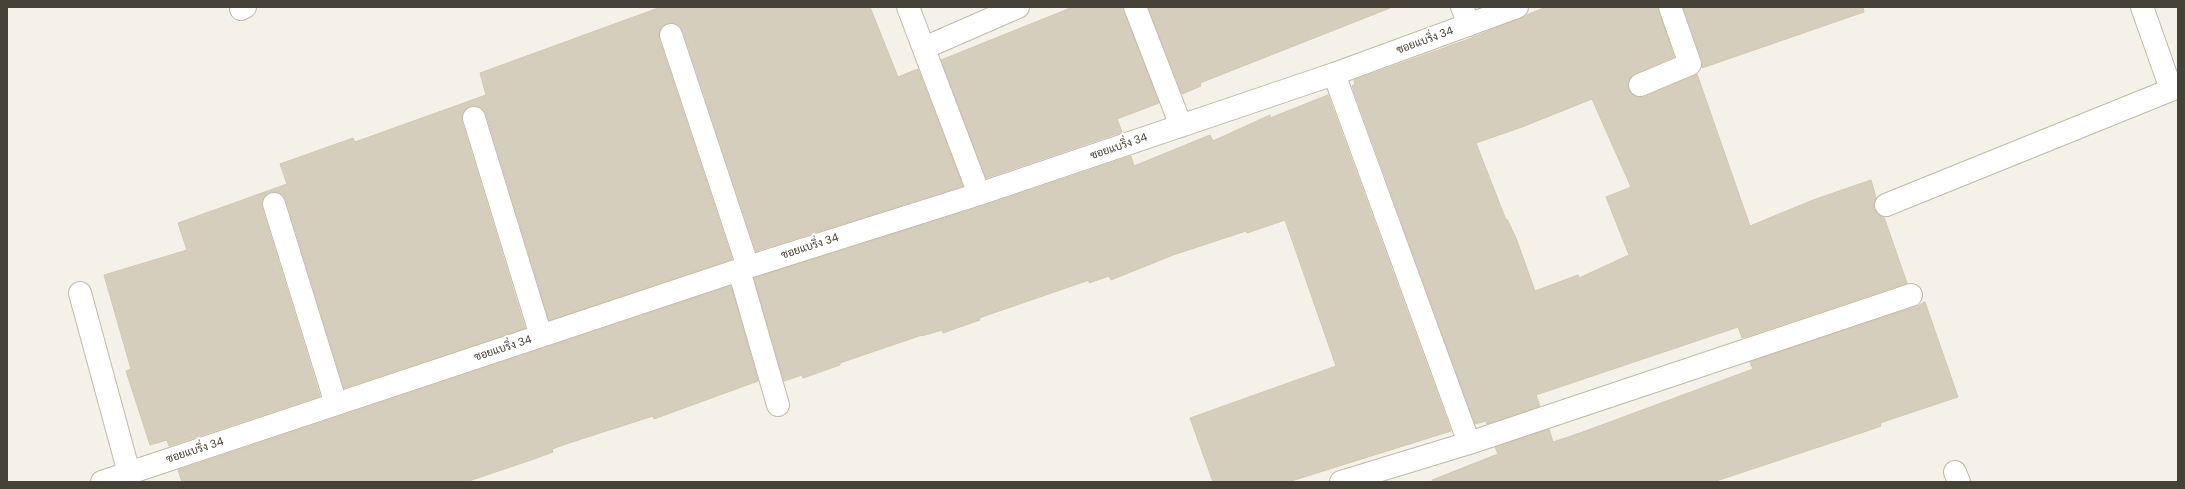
<!DOCTYPE html>
<meta charset="utf-8">
<style>
body{margin:0}
#map{position:relative;width:2185px;height:489px;overflow:hidden;background:#f4f1e8;font-family:Poppins,sans-serif}
canvas{display:block}
.frame{position:absolute;inset:0;border:8px solid #474237;pointer-events:none}
</style>
<div id="map">
<canvas width="2185" height="489"></canvas>
<div class="frame"></div>
</div>
<script>
const context = document.querySelector('canvas').getContext('2d');
context.lineJoin = 'round';
function paint(path, color) {
  context.fillStyle = color;
  context.fill(path, 'evenodd');
}
function toPath(rows) {
  const path = new Path2D();
  for (const r of rows) {
    path.moveTo(r[0], r[1]);
    for (let i = 2; i < r.length; i += 2) path.lineTo(r[i], r[i + 1]);
  }
  return path;
}
function trace(path, color, width, dash) {
  context.strokeStyle = color;
  context.lineWidth = width;
  context.lineCap = dash ? 'butt' : 'round';
  context.setLineDash(dash || []);
  context.stroke(path);
}
function drawText(font, color, halo, rows, align = 'center') {
  context.font = font + ' Poppins,Sarabun,sans-serif';
  context.lineWidth = 4;
  context.setLineDash([]);
  context.textBaseline = 'middle';
  context.strokeStyle = halo;
  context.fillStyle = color;
  for (const [text, x, y, turn = 0] of rows) {
    context.save();
    context.translate(x, y);
    context.rotate((+turn || 0) * Math.PI / 180);
    context.textAlign = isNaN(turn) ? turn : align;
    if (halo) context.strokeText(text, 0, 0);
    context.fillText(text, 0, 0);
    context.restore();
  }
}
const building = toPath([
 [661,7,870,7,898,77,918,69,963,186,756,251,683,31,679,25,667,23,661,27,659,33,659,39,732,259,549,320,486,114,483,109,477,106,470,106,462,115,462,122,525,328,344,388,286,200,283,195,277,192,270,192,262,201,262,208,320,396,169,446,167,440,150,445,126,371,131,369,104,275,187,250,178,223,287,184,280,164,353,138,355,142,486,95,480,73,661,7],
 [1073,7,1123,7,1159,103,1117,119,1122,132,986,178,941,60,1073,7],
 [1148,7,1390,7,1390,8,1200,83,1201,86,1182,94,1148,7],
 [1546,7,1658,7,1674,57,1635,74,1628,83,1629,90,1633,95,1644,97,1697,74,1750,226,1813,200,1871,180,1876,197,1874,203,1874,209,1878,215,1884,217,1907,283,1742,338,1738,327,1536,395,1540,406,1487,424,1486,421,1475,424,1352,86,1355,84,1354,80,1469,39,1546,7],
 [1592,99,1631,187,1606,197,1629,255,1579,278,1578,275,1535,291,1516,238,1507,219,1506,220,1476,143,1522,127,1592,99],
 [1683,7,1863,7,1864,12,1702,68,1702,60,1683,7],
 [1328,95,1451,431,1288,482,1213,482,1190,418,1336,366,1285,220,1247,233,1246,231,1173,255,1111,280,1109,276,1089,283,1089,280,979,318,980,320,943,333,942,330,922,336,922,335,840,363,840,365,803,378,802,375,784,381,754,278,983,206,1131,156,1134,166,1210,135,1213,141,1270,115,1270,118,1328,95],
 [731,286,758,381,654,419,653,416,572,442,552,449,553,452,534,459,466,482,182,482,178,470,731,286],
 [1925,302,1958,397,1880,423,1881,426,1861,433,1713,482,1433,482,1432,480,1498,454,1495,447,1549,429,1553,442,1580,433,1753,369,1750,362,1915,307,1925,302]
]);
paint(building, '#d6cebd');
trace(building, '#d1c7b0', 1);
const minor = toPath([
 [908,7,979,194],
 [1135,7,1181,126],
 [1462,7,1469,25],
 [2142,7,2171,89],
 [241,9,245,7],
 [671,35,748,267],
 [924,48,1018,7],
 [1334,74,1469,443,1911,295],
 [1640,85,1690,64,1670,7],
 [474,118,541,336],
 [274,204,336,404],
 [1886,205,2178,87],
 [739,270,778,405],
 [80,293,129,473],
 [1955,472,1959,482],
 [102,482,748,267,979,194,1334,74,1517,7],
 [1341,482,1469,443]
]);
trace(minor, '#c0baaa', 24);
trace(minor, '#fff', 22);
drawText('11px', '#474237', '#fff', [
 ["ซอยแบริ่ง 34",1425,41,-20],
 ["ซอยแบริ่ง 34",1119,147,-19],
 ["ซอยแบริ่ง 34",810,247,-18],
 ["ซอยแบริ่ง 34",503,349,-18],
 ["ซอยแบริ่ง 34",195,451,-18]
]);
</script>
